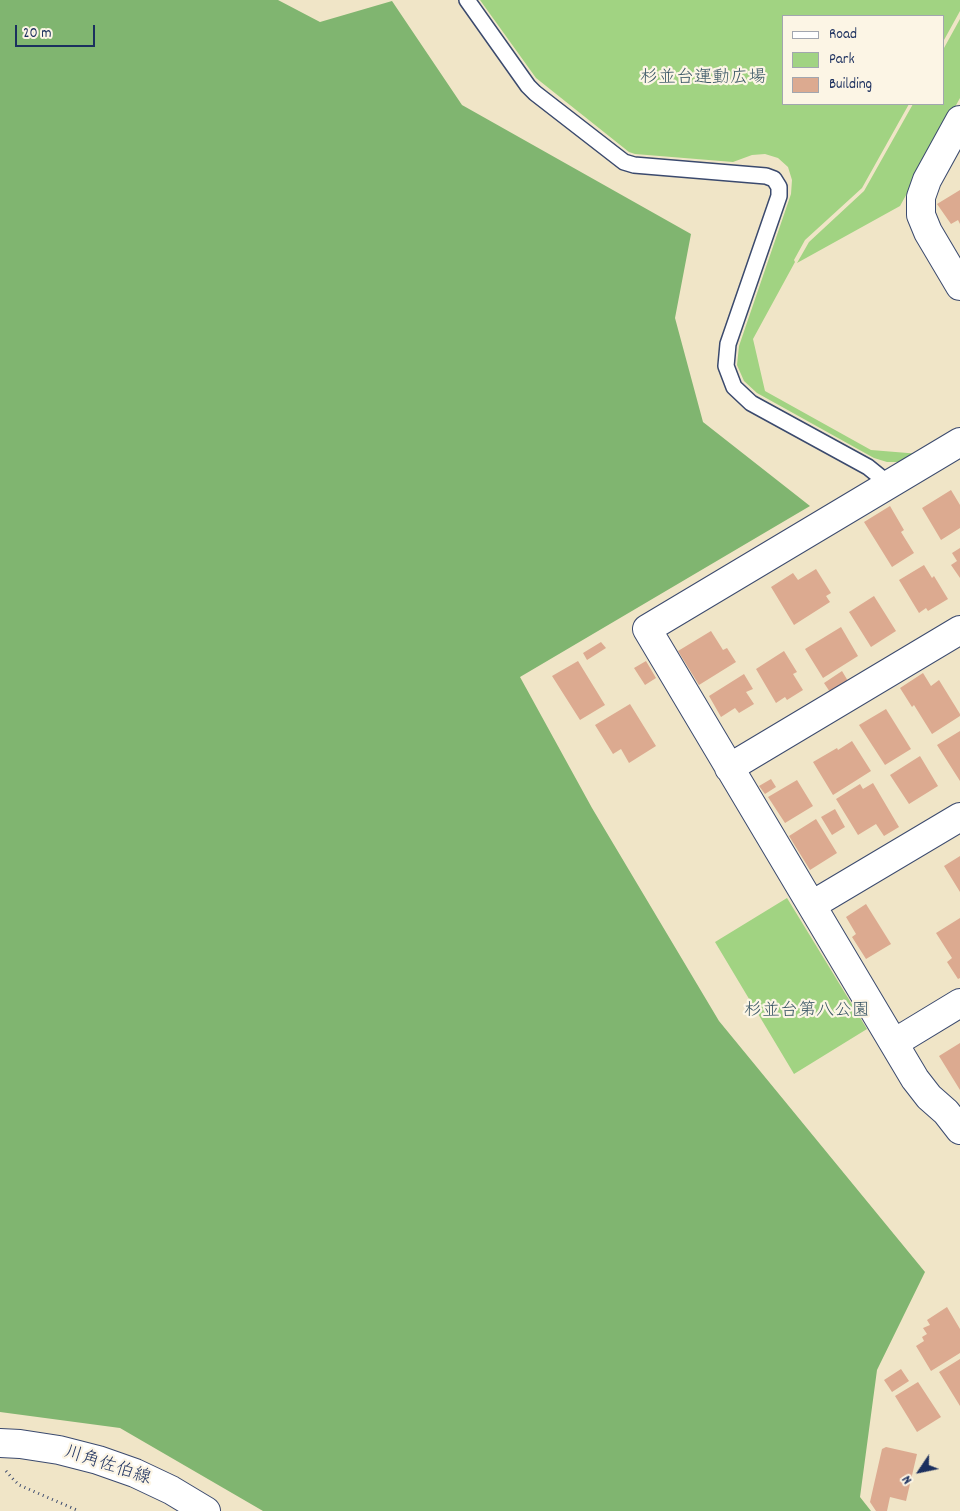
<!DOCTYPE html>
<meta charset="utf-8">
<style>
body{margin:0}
#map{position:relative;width:960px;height:1511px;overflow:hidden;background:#f0e5c7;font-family:Dekko,sans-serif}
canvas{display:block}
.legend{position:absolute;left:782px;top:15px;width:162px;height:90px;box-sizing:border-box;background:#fcf5e5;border:1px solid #a2a6af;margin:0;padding:6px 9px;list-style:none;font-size:15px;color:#1b2f5e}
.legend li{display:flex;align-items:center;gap:10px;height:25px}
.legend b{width:25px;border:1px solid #a2a6af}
.north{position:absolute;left:895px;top:1446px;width:50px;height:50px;-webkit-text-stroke:4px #fcf5e5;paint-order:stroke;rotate:236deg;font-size:14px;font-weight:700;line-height:20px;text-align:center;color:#1b2f5e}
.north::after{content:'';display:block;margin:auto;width:18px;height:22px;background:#1b2f5e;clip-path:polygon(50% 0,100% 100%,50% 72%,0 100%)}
.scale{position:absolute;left:15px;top:25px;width:80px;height:22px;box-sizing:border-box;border:2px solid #1b2f5e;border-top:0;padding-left:6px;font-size:15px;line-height:18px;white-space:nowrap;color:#1b2f5e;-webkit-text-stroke:4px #fcf5e5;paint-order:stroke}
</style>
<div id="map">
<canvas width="960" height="1511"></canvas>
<ul class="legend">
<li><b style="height:6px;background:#fff"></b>Road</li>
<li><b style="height:14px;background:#a1d382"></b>Park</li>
<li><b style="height:14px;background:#dcaa90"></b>Building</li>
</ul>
<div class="north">N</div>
<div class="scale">20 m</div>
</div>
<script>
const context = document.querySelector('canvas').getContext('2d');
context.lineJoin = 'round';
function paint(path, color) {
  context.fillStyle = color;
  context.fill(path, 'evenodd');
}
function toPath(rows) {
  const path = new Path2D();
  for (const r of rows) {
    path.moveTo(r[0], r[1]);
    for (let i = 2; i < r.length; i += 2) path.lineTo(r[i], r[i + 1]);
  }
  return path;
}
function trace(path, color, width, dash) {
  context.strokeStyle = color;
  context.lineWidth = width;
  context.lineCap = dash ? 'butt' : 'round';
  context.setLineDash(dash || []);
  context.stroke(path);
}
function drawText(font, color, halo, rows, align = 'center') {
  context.font = font + ' Dekko,"Klee One",sans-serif';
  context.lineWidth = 4.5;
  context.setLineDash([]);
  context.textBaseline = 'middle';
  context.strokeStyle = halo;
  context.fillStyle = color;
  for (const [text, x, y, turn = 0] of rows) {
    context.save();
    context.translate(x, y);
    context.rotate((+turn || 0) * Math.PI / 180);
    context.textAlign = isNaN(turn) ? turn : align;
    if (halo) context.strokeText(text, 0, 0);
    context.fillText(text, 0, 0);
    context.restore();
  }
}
paint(toPath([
 [480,0,960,0,960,11,944,40,944,16,784,16,784,104,909,104,862,188,805,240,794,260,795,262,753,339,765,391,871,450,920,454,901,462,887,462,874,458,757,393,744,381,737,365,739,346,791,194,792,180,788,167,778,158,765,154,752,155,733,162,635,154,629,152,536,78],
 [960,19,960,98,900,206,797,263,809,242,864,191,913,104,944,104,944,48],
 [787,898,867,1029,794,1074,715,942]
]), '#a1d382');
paint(toPath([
 [0,0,278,0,320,22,392,1,462,105,691,234,675,318,703,422,810,506,520,677,592,808,719,1021,925,1272,877,1370,860,1497,871,1511,263,1511,120,1428,0,1412]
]), '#80b570');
paint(toPath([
 [960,190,960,224,958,220,951,224,937,204],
 [951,490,960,505,960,528,941,540,922,508],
 [890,506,904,530,901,532,914,553,892,567,864,522],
 [960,548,960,578,951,565,957,561,952,553],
 [924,565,932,578,934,576,948,599,928,611,926,608,919,613,899,580],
 [816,569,831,593,826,596,830,602,794,625,771,587,793,573,798,580],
 [874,596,896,631,871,647,849,612],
 [841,627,858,656,823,678,805,649],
 [711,631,723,650,727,648,736,662,699,685,678,651],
 [601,642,606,648,587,660,583,653],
 [784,651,797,672,793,674,803,690,787,700,785,697,776,703,756,669],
 [578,661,605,705,580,720,552,676],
 [646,661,656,678,645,685,634,668],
 [842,671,848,681,830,692,824,683],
 [923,673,931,686,939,680,960,714,960,716,932,734,914,705,912,707,900,688],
 [744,674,753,689,746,692,754,704,739,713,735,708,721,717,709,696],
 [630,704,656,746,629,763,621,749,613,754,595,725],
 [886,709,911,749,885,765,859,725],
 [960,731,960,781,937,745],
 [852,741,871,771,833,795,813,762,837,748,838,750],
 [920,756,938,786,909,804,890,775],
 [771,779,776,787,765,794,759,786],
 [797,780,813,806,785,823,768,797],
 [873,783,899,827,884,836,876,824,858,835,836,799,860,784,863,789],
 [835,809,845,827,832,835,821,817],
 [816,819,837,853,810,870,789,836],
 [960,856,960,892,944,866],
 [866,904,891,944,866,959,852,937,856,934,846,917],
 [960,918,960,978,958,979,947,962,952,958,936,933],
 [960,1043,960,1090,939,1056],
 [947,1307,960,1329,960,1353,931,1371,916,1346,924,1341,922,1337,927,1334,923,1328,930,1325,927,1320],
 [960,1359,960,1406,939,1372],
 [901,1369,909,1381,892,1392,884,1380],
 [918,1382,941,1417,917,1432,895,1396],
 [886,1447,917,1454,906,1501,890,1497,887,1511,876,1511,870,1502,882,1449]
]), '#dcaa90');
const service = toPath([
 [467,0,528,86,535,93,624,162,634,165,766,176,774,179,779,187,779,196,728,344,726,366,734,387,751,403,868,467,889,484]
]);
const minor = toPath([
 [960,120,927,180,921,197,921,215,928,232,960,286],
 [960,442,647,629,915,1079,929,1097,946,1112,960,1130],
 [729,768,960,630],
 [812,905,960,817],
 [894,1043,960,1003]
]);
const secondary = toPath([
 [0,1443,20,1444,59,1450,98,1460,135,1473,171,1490,206,1511]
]);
trace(service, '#3b4a6e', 18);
trace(minor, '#3b4a6e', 30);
trace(secondary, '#3b4a6e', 30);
trace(toPath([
 [6,1471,12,1478,19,1485,79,1511]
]), '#3b4a6e', 3, [1, 4]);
trace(service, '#fff', 15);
trace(minor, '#fff', 28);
trace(secondary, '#fff', 28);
drawText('18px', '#3c5867', '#fcf5e5', [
 ["杉並台運動広場",703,80],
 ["杉並台第八公園",807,1013]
]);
drawText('18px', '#1b2f5e', '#fcf5e5', [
 ["川角佐伯線",107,1467,18]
]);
</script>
